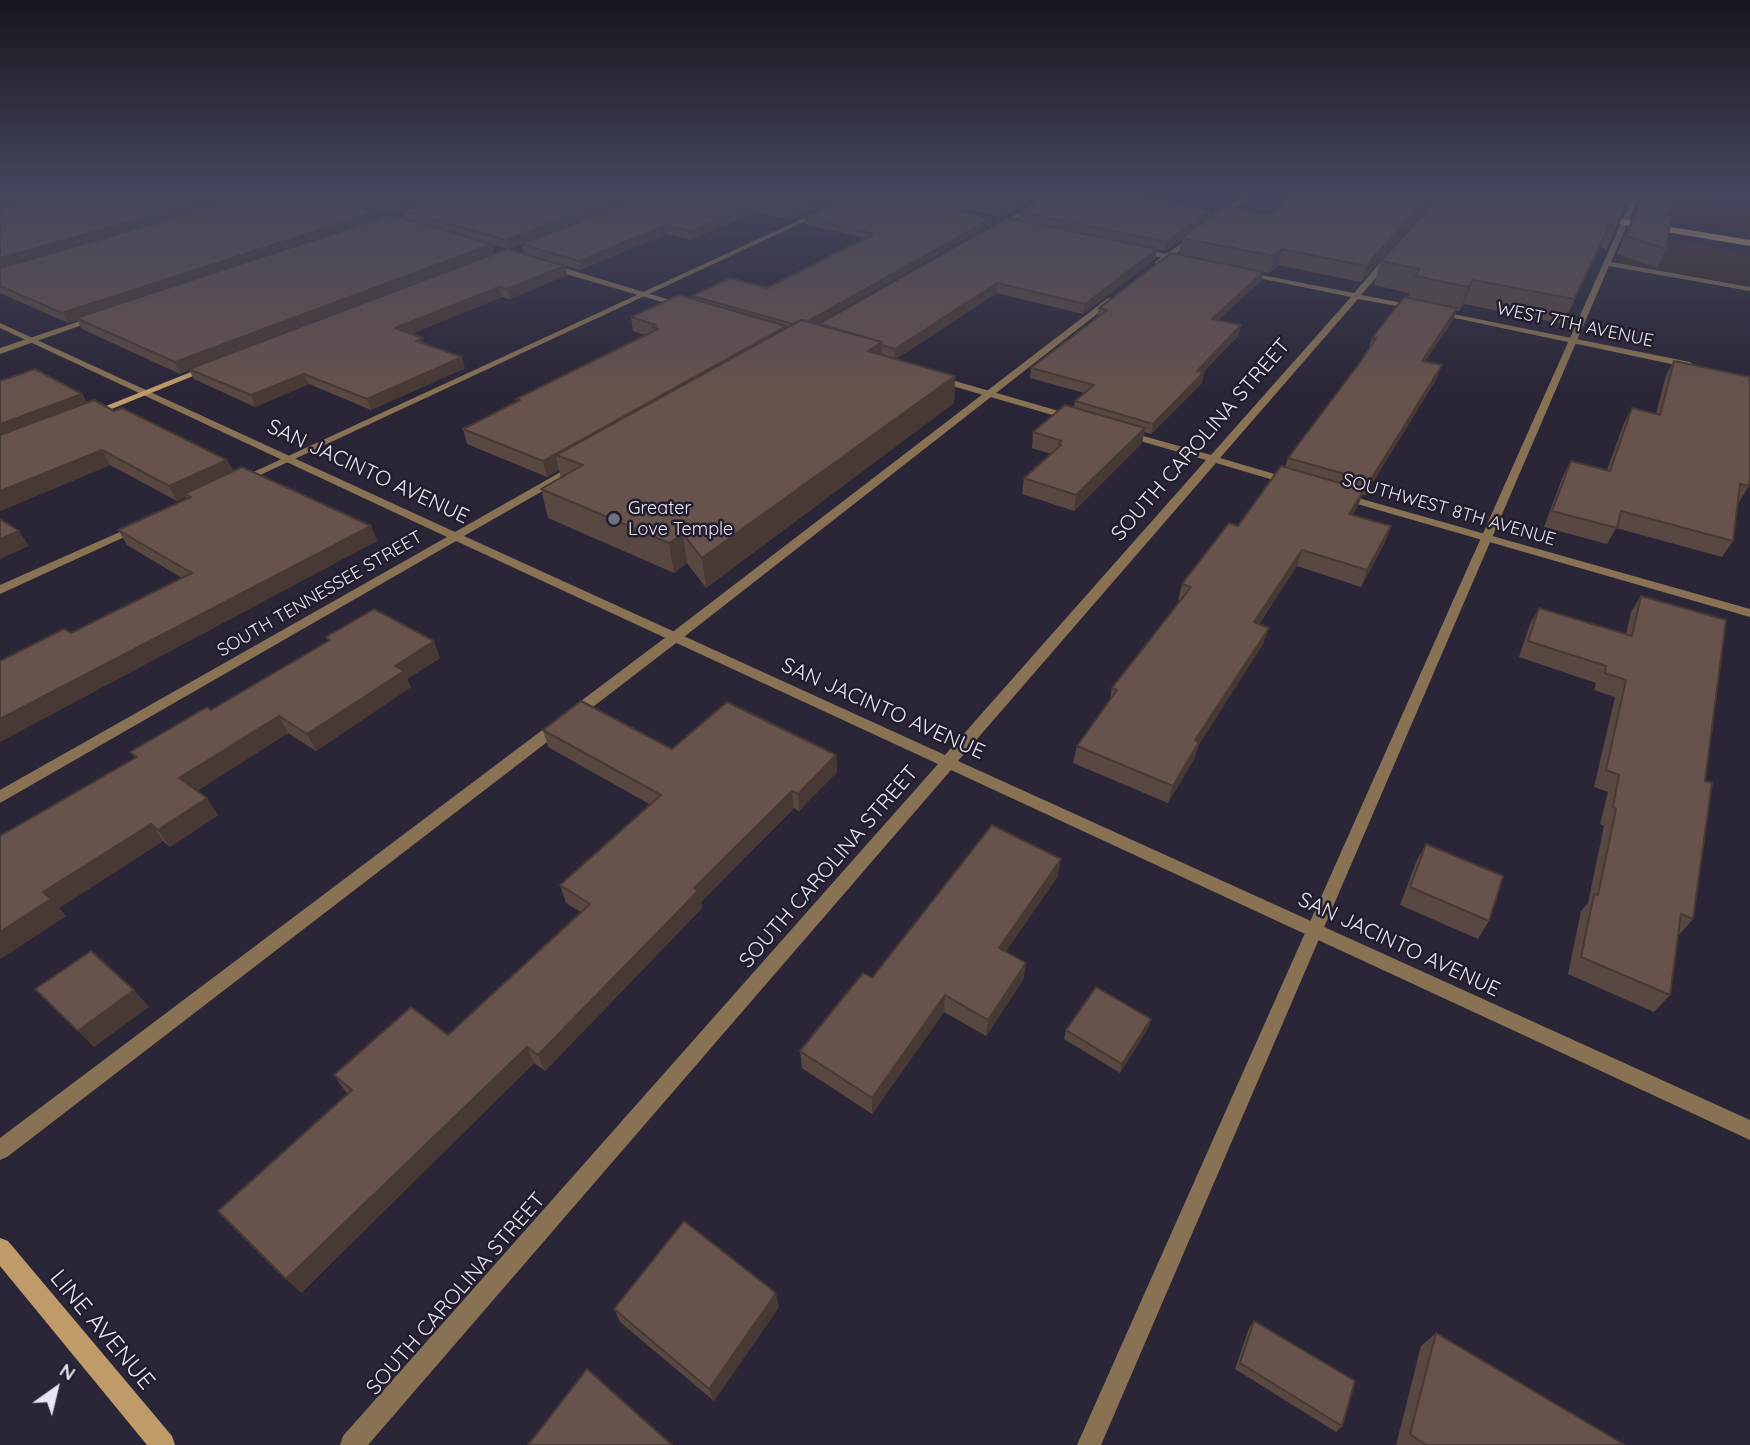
<!DOCTYPE html>
<style>
body{margin:0}
#map{position:relative;width:1750px;height:1445px;overflow:hidden;background:#2b2637;font-family:Quicksand,sans-serif}
canvas{display:block}
.north{position:absolute;left:21px;top:1354px;width:70px;height:70px;-webkit-text-stroke:5px #221d2c;paint-order:stroke;rotate:34deg;font-size:19px;font-weight:700;line-height:28px;text-align:center;color:#e8e5f0}
.north::after{content:'';display:block;margin:auto;width:24px;height:32px;background:#e8e5f0;clip-path:polygon(50% 0,100% 100%,50% 72%,0 100%)}
</style>
<div id="map">
<canvas width="1750" height="1445"></canvas>
<div class="north">N</div>
</div>
<script>
const context = document.querySelector('canvas').getContext('2d');
context.lineJoin = 'round';
function paint(path, color) {
  context.fillStyle = color;
  context.fill(path, 'evenodd');
}
function toPath(rows) {
  const path = new Path2D();
  for (const r of rows) {
    path.moveTo(r[0], r[1]);
    for (let i = 2; i < r.length; i += 2) path.lineTo(r[i], r[i + 1]);
  }
  return path;
}
function trace(path, color, width, dash) {
  context.strokeStyle = color;
  context.lineWidth = width;
  context.lineCap = dash ? 'butt' : 'round';
  context.setLineDash(dash || []);
  context.stroke(path);
}
function drawText(font, color, halo, rows, align = 'center') {
  context.font = font + ' Quicksand,sans-serif';
  context.lineWidth = 5;
  context.setLineDash([]);
  context.textBaseline = 'middle';
  context.strokeStyle = halo;
  context.fillStyle = color;
  for (const [text, x, y, turn = 0] of rows) {
    context.save();
    context.translate(x, y);
    context.rotate((+turn || 0) * Math.PI / 180);
    context.textAlign = isNaN(turn) ? turn : align;
    if (halo) context.strokeText(text, 0, 0);
    context.fillText(text, 0, 0);
    context.restore();
  }
}
paint(toPath([
 [1648,193,1750,208,1750,233,1639,215],
 [1630,233,1750,253,1750,286,1618,263]
]), '#3f2c26');
paint(toPath([
 [1750,192,1750,208,1648,193,1649,192]
]), '#352e44');
paint(toPath([
 [1247,192,1254,192,1218,220,1214,220,1214,218,1247,192],
 [1635,192,1641,192,1611,262,1750,287,1750,291,1609,266,1101,1445,1077,1445,1635,192],
 [821,210,823,213,243,483,239,484,234,481,821,210],
 [1193,235,1198,236,1161,266,1155,266,1155,262,1193,235],
 [1108,298,1115,300,680,640,7,1157,0,1160,0,1138,670,634,1108,298],
 [95,316,102,318,0,354,0,348,95,316],
 [138,524,142,525,142,529,0,594,0,585,138,524]
]), '#887253');
paint(toPath([
 [1053,192,1061,192,998,229,993,228,1053,192],
 [1138,248,1186,258,1187,260,1183,262,1135,252,1138,248],
 [1386,256,1393,258,1361,295,1419,306,1419,310,1358,299,1220,458,1295,480,1295,484,1287,484,1216,463,958,761,1750,1120,1750,1140,951,770,368,1445,340,1445,343,1436,938,764,456,541,0,803,0,790,447,537,0,328,0,323,455,532,573,465,581,465,581,469,464,536,945,755,1206,460,1123,436,1123,432,1129,432,1211,455,1351,297,1244,275,1240,273,1241,271,1354,293,1386,256],
 [545,264,551,264,690,306,683,308,545,268,545,264],
 [1433,310,1690,362,1694,365,1690,368,1436,314,1432,312,1433,310],
 [938,376,1076,416,1078,418,1070,420,935,381,933,379,938,376],
 [1344,494,1750,609,1750,617,1340,499,1340,495,1344,494]
]), '#887253');
paint(toPath([
 [206,366,213,368,94,416,86,414,206,366],
 [0,1238,8,1241,172,1436,175,1445,147,1445,0,1266,0,1238]
]), '#bf9b69');
paint(toPath([
 [1598,215,1750,240,1750,246,1595,220,1598,215]
]), '#e9bb79');
paint(toPath([
 [0,192,377,219,407,220,404,211,392,215,311,192,850,192,790,220,755,212,691,240,667,234,580,270,523,253,521,244,508,249,492,244,494,254,567,275,510,299,502,297,411,334,425,344,465,368,371,410,309,384,255,407,194,379,189,370,180,374,82,329,77,320,68,323,0,293],
 [860,192,1047,192,1004,217,879,194,992,218,992,224,816,324,819,324,1018,221,1019,212,1053,192,1144,192,1137,197,1209,211,1207,219,1268,215,1439,195,1361,282,1278,265,1270,273,1179,254,1182,239,1165,251,1157,249,1155,259,1083,314,997,293,896,359,955,376,954,403,706,588,687,563,674,573,548,518,541,489,561,478,559,470,547,477,467,444,463,429,516,402,516,399,645,335,633,331,631,317,693,299,692,296,767,288,866,238,804,224,804,218],
 [1444,192,1632,192,1606,250,1600,247,1563,324,1464,304,1459,311,1456,311,1453,320,1425,361,1437,378,1365,495,1362,495,1358,506,1352,515,1391,526,1385,542,1361,587,1297,566,1259,624,1263,644,1198,746,1194,759,1168,803,1073,763,1077,746,1110,700,1112,688,1180,601,1178,600,1182,584,1238,526,1285,467,1288,458,1361,361,1368,350,1372,338,1408,298,1409,293,1374,285,1381,261],
 [1643,192,1673,192,1671,208,1668,215,1666,249,1657,268,1617,254],
 [1263,272,1261,281,1218,320,1239,335,1203,372,1202,383,1151,434,1144,432,1142,443,1074,511,1022,494,1024,478,1051,454,1032,448,1033,432,1074,408,1075,401,1084,393,1030,378,1031,368,1097,317,1099,308],
 [1674,361,1749,486,1739,502,1738,501,1733,541,1722,557,1616,528,1607,544,1544,527,1563,476,1571,461,1607,470,1624,423,1632,408,1656,414,1666,375],
 [82,394,87,403,114,411,227,460,233,471,371,526,377,541,71,633,182,578,127,545,118,530,186,499,185,497,177,501,110,465,0,511],
 [1641,596,1705,781,1693,919,1678,936,1670,995,1654,1012,1568,974,1581,911,1588,903,1604,826,1600,824,1608,792,1594,787,1615,697,1594,690,1596,683,1519,657,1530,624,1539,608,1626,635,1631,612],
 [326,637,440,658,407,679,411,687,316,751,288,733,197,791,218,815,170,847,163,841,59,908,66,916,0,959,135,758,130,752,211,710,328,641],
 [543,730,672,749,836,755,837,772,799,811,794,808,701,902,702,908,545,1071,534,1063,301,1293,349,1094,345,1091,334,1075,448,1035,581,912,566,903,560,885,651,805,548,747],
 [1426,844,1489,921,1478,939,1400,905,1416,862],
 [1058,876,1005,952,1026,963,1023,980,986,1036,944,1012,872,1114,802,1068,800,1051,872,978],
 [1151,1019,1148,1028,1120,1073,1064,1039,1066,1030],
 [779,1307,714,1401,620,1322,614,1309],
 [1254,1321,1342,1426,1336,1432,1235,1369,1249,1328],
 [1436,1333,1625,1445,1396,1445,1421,1346]
]), '#594741');
paint(toPath([
 [43,192,85,192,0,211,0,202],
 [235,192,267,192,0,269,0,258],
 [434,192,462,192,392,215,389,207],
 [635,192,658,192,508,249,506,240],
 [832,192,850,192,790,220,789,212],
 [1033,192,1047,192,1004,217,1004,209],
 [1133,192,1144,192,1127,204,1128,195],
 [1433,192,1440,192,1439,195,1361,282,1366,266],
 [754,204,755,212,691,240,690,231],
 [1209,211,1207,219,1165,251,1167,242],
 [375,212,377,220,76,318,77,320,68,323,62,313],
 [992,218,992,224,800,333,799,326],
 [666,225,667,234,580,270,579,261],
 [492,244,494,254,189,369,189,370,180,374,175,362],
 [1157,249,1155,259,1083,314,1085,304],
 [1282,249,1278,265,1270,273,1274,256],
 [565,266,567,275,510,299,507,289],
 [1263,272,1261,281,1210,328,1212,319],
 [1473,280,1464,304,1459,311,1468,287],
 [997,283,997,293,894,360,895,349],
 [499,287,502,297,399,339,395,328],
 [1457,308,1453,320,1417,373,1422,361],
 [1241,325,1239,335,1195,381,1197,371],
 [786,326,787,340,556,455,559,470,547,477,543,461],
 [882,342,882,368,868,351],
 [462,357,465,368,371,410,367,399],
 [1442,365,1437,378,1365,495,1370,481],
 [1204,372,1202,383,1151,434,1153,424],
 [304,374,309,384,255,407,251,395],
 [955,376,954,403,706,588,702,558],
 [82,394,90,408,0,442,0,424],
 [1145,428,1142,443,1074,511,1076,495],
 [102,450,110,465,0,511,0,491],
 [227,460,234,475,184,494,185,497,177,501,169,486],
 [1364,490,1358,506,1343,530,1349,514],
 [371,526,377,541,0,742,0,719],
 [1391,526,1385,542,1361,587,1367,570],
 [19,531,29,546,0,559,0,539],
 [683,534,687,563,674,573,669,543],
 [1302,550,1297,566,1248,639,1254,622],
 [1269,628,1263,644,1198,746,1194,759,1168,803,1173,786,1195,740],
 [434,641,440,658,407,679,411,687,316,751,307,734,395,666],
 [279,716,288,733,190,795,179,778],
 [836,755,837,772,799,811,798,794],
 [792,791,794,808,701,902,702,908,545,1071,538,1055,694,888],
 [207,798,218,815,170,847,158,830],
 [151,824,163,841,59,908,66,916,0,959,0,932,43,892],
 [1061,859,1058,876,996,966,999,948],
 [1026,963,1023,980,986,1036,988,1020],
 [134,990,149,1007,94,1047,78,1031],
 [945,995,944,1012,872,1114,872,1098],
 [1151,1019,1148,1028,1120,1073,1122,1064],
 [527,1047,534,1063,301,1293,286,1279],
 [776,1293,779,1307,714,1401,709,1389]
]), '#483935');
const building = toPath([
 [0,192,43,192,0,202,0,192],
 [69,192,235,192,0,258,0,211,69,192],
 [264,192,308,192,375,212,62,313,0,286,0,268,264,192],
 [338,192,434,192,389,207,338,192],
 [461,192,635,192,506,240,404,211,461,192],
 [659,192,832,192,789,212,754,204,690,231,666,225,579,261,521,244,659,192],
 [860,192,872,192,992,218,808,321,801,320,793,324,692,296,730,278,767,288,874,234,804,218,860,192],
 [916,192,1033,192,1004,209,916,192],
 [1053,192,1133,192,1128,195,1209,211,1167,242,1019,212,1053,192],
 [1295,192,1433,192,1366,266,1282,249,1274,256,1182,238,1223,206,1268,215,1295,192],
 [1444,192,1556,192,1627,204,1617,227,1610,224,1574,299,1473,280,1468,287,1415,276,1420,269,1381,261,1444,192],
 [1570,192,1632,192,1628,201,1570,192],
 [1644,192,1673,192,1671,208,1640,203,1644,192],
 [1637,210,1671,216,1666,249,1626,236,1637,210],
 [390,215,492,244,175,362,76,318,390,215],
 [1007,218,1157,249,1085,304,997,283,895,349,882,345,882,342,819,324,1007,218],
 [507,249,565,266,507,289,499,287,395,328,423,338,416,341,462,357,367,399,304,374,251,395,189,369,507,249],
 [1171,253,1263,272,1212,319,1241,325,1197,371,1204,372,1153,424,1075,401,1094,385,1031,368,1107,310,1099,308,1171,253],
 [679,295,786,326,543,461,463,429,520,400,516,399,658,329,652,327,656,325,631,317,679,295],
 [1404,297,1457,308,1422,361,1442,365,1370,481,1288,458,1361,361,1376,338,1372,338,1404,297],
 [801,320,882,342,868,351,955,376,702,558,683,534,669,543,541,489,583,465,556,455,801,320],
 [1674,361,1750,377,1750,479,1749,486,1740,484,1733,541,1621,511,1617,528,1552,511,1571,461,1610,471,1632,408,1660,415,1674,361],
 [35,369,82,394,0,424,0,381,35,369],
 [94,400,114,411,122,408,227,460,169,486,102,450,0,491,0,435,94,400],
 [1065,405,1145,428,1076,495,1024,478,1061,445,1058,444,1062,441,1033,432,1065,405],
 [1281,466,1364,490,1349,514,1391,526,1367,570,1302,550,1254,622,1269,628,1195,740,1199,742,1173,786,1077,746,1117,690,1112,688,1191,587,1182,584,1229,523,1238,526,1281,466],
 [242,467,371,526,0,719,0,661,64,629,71,633,192,573,118,530,191,497,184,494,242,467],
 [0,519,19,531,0,539,0,519],
 [1641,596,1726,620,1705,781,1712,783,1693,919,1681,914,1670,995,1581,957,1594,894,1598,895,1616,809,1613,807,1619,775,1606,770,1626,680,1605,673,1606,666,1528,641,1539,608,1632,636,1641,596],
 [374,609,434,641,395,666,404,671,307,734,279,716,179,778,207,798,158,830,151,824,43,892,51,899,0,932,0,836,137,757,130,752,207,707,211,710,330,640,326,637,374,609],
 [581,701,672,749,727,702,836,755,798,794,792,791,694,888,698,891,538,1055,527,1047,286,1279,218,1211,352,1090,334,1075,411,1007,448,1035,590,904,560,885,661,795,543,730,581,701],
 [992,825,1061,859,999,948,1026,963,988,1020,945,995,872,1098,800,1051,863,973,872,978,992,825],
 [1426,844,1503,876,1489,921,1410,887,1426,844],
 [91,951,134,990,78,1031,35,989,91,951],
 [1096,987,1151,1019,1122,1064,1066,1030,1096,987],
 [684,1221,776,1293,709,1389,614,1309,684,1221],
 [1254,1321,1355,1381,1342,1426,1240,1363,1254,1321],
 [1436,1333,1625,1445,1426,1445,1410,1434,1436,1333],
 [587,1369,672,1445,528,1445,587,1369]
]);
paint(building, '#67524c');
trace(building, '#483935', 2);
const sky = context.createLinearGradient(0, 0, 0, 394);
sky.addColorStop(0, '#18151e');
sky.addColorStop(0.49, '#44475e');
sky.addColorStop(1, '#44475e00');
context.fillStyle = sky;
context.fillRect(0, 0, 1750, 394);
for (const [x, y, r, color] of [
 [614,519,7,"#6b7280"]
]) {
  const dot = new Path2D();
  dot.arc(x, y, r, 0, 2 * Math.PI);
  context.fillStyle = color;
  context.fill(dot);
  trace(dot, '#221d2c', 2.5);
}
drawText('18px', '#e8e5f0', '#221d2c', [
 ["WEST 7TH AVENUE",1575,325,12],
 ["SOUTHWEST 8TH AVENUE",1449,510,16],
 ["SOUTH TENNESSEE STREET",320,594,-30]
]);
drawText('18px', '#e8e5f0', '#221d2c', [
 ["Greater",628,509],
 ["Love Temple",628,530]
], 'left');
drawText('21px', '#e8e5f0', '#221d2c', [
 ["SOUTH CAROLINA STREET",1201,440,-49],
 ["SAN JACINTO AVENUE",368,472,25],
 ["SAN JACINTO AVENUE",883,709,24],
 ["SOUTH CAROLINA STREET",829,867,-49],
 ["SAN JACINTO AVENUE",1399,945,25],
 ["SOUTH CAROLINA STREET",456,1294,-49]
]);
drawText('24px', '#e8e5f0', '#221d2c', [
 ["LINE AVENUE",102,1330,50]
]);
</script>
